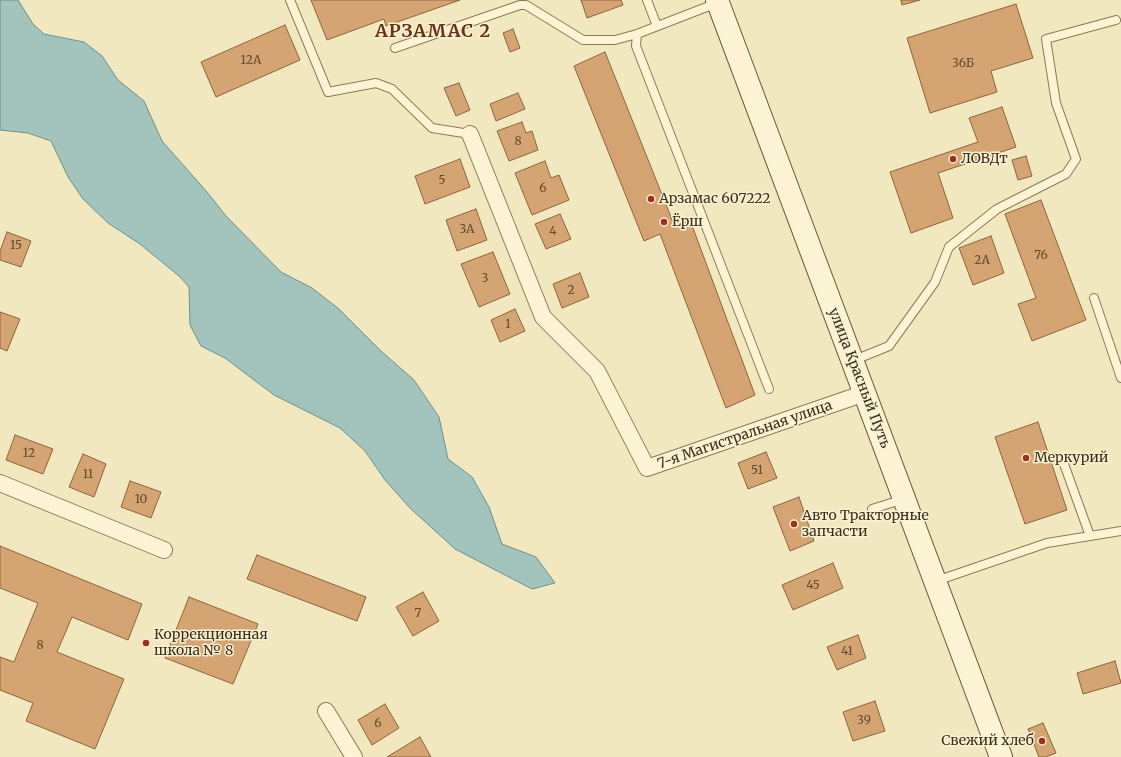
<!DOCTYPE html>
<meta charset="utf-8">
<style>
body{margin:0}
canvas{display:block;background:#f2e8c0}
</style>
<canvas width="1121" height="757"></canvas>
<script>
const context = document.querySelector('canvas').getContext('2d');
context.lineJoin = 'round';
function paint(path, color) {
  context.fillStyle = color;
  context.fill(path, 'evenodd');
}
function toPath(rows) {
  const path = new Path2D();
  for (const r of rows) {
    path.moveTo(r[0], r[1]);
    for (let i = 2; i < r.length; i += 2) path.lineTo(r[i], r[i + 1]);
  }
  return path;
}
function trace(path, color, width, dash) {
  context.strokeStyle = color;
  context.lineWidth = width;
  context.lineCap = dash ? 'butt' : 'round';
  context.setLineDash(dash || []);
  context.stroke(path);
}
function drawText(font, color, halo, rows, align = 'center') {
  context.font = font + ' Merriweather,serif';
  context.lineWidth = 3;
  context.setLineDash([]);
  context.textBaseline = 'middle';
  context.strokeStyle = halo;
  context.fillStyle = color;
  for (const [text, x, y, turn = 0] of rows) {
    context.save();
    context.translate(x, y);
    context.rotate((+turn || 0) * Math.PI / 180);
    context.textAlign = isNaN(turn) ? turn : align;
    if (halo) context.strokeText(text, 0, 0);
    context.fillText(text, 0, 0);
    context.restore();
  }
}
const water = toPath([
 [0,0,18,0,33,24,44,34,84,42,102,56,118,80,144,101,162,141,207,192,226,216,281,272,312,288,339,309,381,351,414,380,439,417,448,459,472,477,489,507,502,544,536,557,555,583,532,589,455,549,410,508,385,480,365,451,340,428,274,395,225,358,201,346,190,325,189,287,179,276,140,244,108,223,83,199,68,177,51,141,28,133,0,130,0,0]
]);
paint(water, '#a3c3bd');
trace(water, '#69928d', 1);
const building = toPath([
 [311,0,460,0,386,26,384,19,327,40,311,0],
 [581,0,621,0,623,5,587,18,581,0],
 [901,0,920,0,902,5,901,0],
 [1016,4,1033,58,991,71,997,92,930,113,907,38,1016,4],
 [285,25,300,60,216,97,201,62,285,25],
 [513,29,520,48,510,52,503,33,513,29],
 [605,52,675,227,690,220,755,395,726,408,660,234,644,241,574,66,605,52],
 [459,83,470,110,456,116,444,88,459,83],
 [518,93,525,109,496,121,490,104,518,93],
 [1002,107,1016,147,938,173,953,218,911,233,890,172,978,142,969,118,1002,107],
 [522,122,526,133,532,131,538,150,509,161,497,131,522,122],
 [1026,156,1032,176,1018,180,1012,160,1026,156],
 [460,159,470,187,425,204,415,176,460,159],
 [545,161,551,178,559,175,569,200,532,215,515,173,545,161],
 [1041,200,1086,320,1032,341,1018,304,1036,298,1005,214,1041,200],
 [476,209,487,240,457,251,446,220,476,209],
 [560,214,571,239,546,249,535,224,560,214],
 [7,232,31,241,21,267,0,260,0,251,7,232],
 [991,236,1004,273,973,285,959,248,991,236],
 [493,252,510,294,479,307,461,264,493,252],
 [580,273,589,297,562,308,553,284,580,273],
 [515,309,525,331,500,342,491,320,515,309],
 [0,312,20,319,7,351,0,348,0,312],
 [1038,422,1067,510,1025,524,995,437,1038,422],
 [15,435,53,449,43,474,6,460,15,435],
 [766,452,777,478,748,489,738,463,766,452],
 [83,454,106,464,94,497,69,487,83,454],
 [130,481,161,492,151,518,121,507,130,481],
 [799,497,814,541,790,551,773,507,799,497],
 [0,546,142,604,128,640,72,617,57,652,124,679,95,749,26,721,33,703,0,690,0,657,14,662,38,603,0,588,0,546],
 [257,555,366,597,357,621,247,579,257,555],
 [833,563,843,588,793,610,782,585,833,563],
 [423,592,439,621,413,636,396,607,423,592],
 [189,597,258,624,233,684,165,658,189,597],
 [858,635,866,658,837,670,827,647,858,635],
 [1115,661,1121,683,1083,694,1077,673,1115,661],
 [875,701,885,731,853,741,843,712,875,701],
 [385,704,399,728,372,745,358,720,385,704],
 [1043,723,1056,753,1046,757,1039,757,1028,729,1043,723],
 [420,737,431,757,387,757,420,737]
]);
paint(building, '#d4a572');
trace(building, '#8e6439', 1);
const service = toPath([
 [290,0,328,92,376,83,392,89,432,128,470,134],
 [647,0,657,26],
 [717,3,637,34,636,46,769,389],
 [395,48,520,5,526,5,583,40,615,40,637,34],
 [1094,298,1121,378],
 [852,361,889,346,935,282,949,247,997,209,1066,174,1076,159,1056,103,1046,39,1116,20],
 [1064,464,1090,536],
 [872,509,904,499],
 [936,581,1047,543,1121,531]
]);
const minor = toPath([
 [470,134,543,317,597,371,647,468,865,393],
 [0,483,164,550],
 [326,711,354,757]
]);
const secondary = toPath([
 [717,0,1001,757]
]);
trace(service, '#8d7956', 10);
trace(minor, '#8d7956', 18);
trace(secondary, '#6e5a39', 24);
trace(service, '#fcf4d4', 8);
trace(minor, '#fcf4d4', 16);
trace(secondary, '#fcf4d4', 22);
for (const [x, y, r, color] of [
 [953,159,4,"#a12d20"],
 [651,199,4,"#a12d20"],
 [664,222,4,"#a12d20"],
 [1026,458,4,"#a12d20"],
 [794,524,4,"#a12d20"],
 [146,643,4,"#a12d20"],
 [1042,741,4,"#a12d20"]
]) {
  const dot = new Path2D();
  dot.arc(x, y, r, 0, 2 * Math.PI);
  context.fillStyle = color;
  context.fill(dot);
  trace(dot, '#f9f1d0', 1.5);
}
drawText('12px', '#614c32', null, [
 ["12А",251,61],
 ["36Б",963,64],
 ["8",518,142],
 ["5",442,181],
 ["6",543,189],
 ["3А",467,230],
 ["4",553,232],
 ["15",16,246],
 ["76",1041,256],
 ["2А",982,261],
 ["3",485,279],
 ["2",571,291],
 ["1",508,325],
 ["12",29,454],
 ["51",757,471],
 ["11",88,475],
 ["10",141,500],
 ["45",813,586],
 ["7",418,614],
 ["8",40,646],
 ["41",847,652],
 ["39",864,721],
 ["6",378,724]
]);
drawText('14px', '#3b2e1c', '#f9f1d0', [
 ["ЛОВДт",961,159],
 ["Арзамас 607222",659,199],
 ["Ёрш",672,222],
 ["Меркурий",1034,458],
 ["Авто Тракторные",802,516],
 ["запчасти",802,532],
 ["Коррекционная",154,635],
 ["школа № 8",154,651],
 ["Свежий хлеб",1034,741,"right"]
], 'left');
drawText('14px', '#3b2e1c', '#f9f1d0', [
 ["улица Красный Путь",859,378,69],
 ["7-я Магистральная улица",745,435,-19]
]);
context.letterSpacing = '1px';
drawText('bold 18px', '#6b3217', '#f9f1d0', [
 ["АРЗАМАС 2",433,32]
]);
context.letterSpacing = '0px';
</script>
